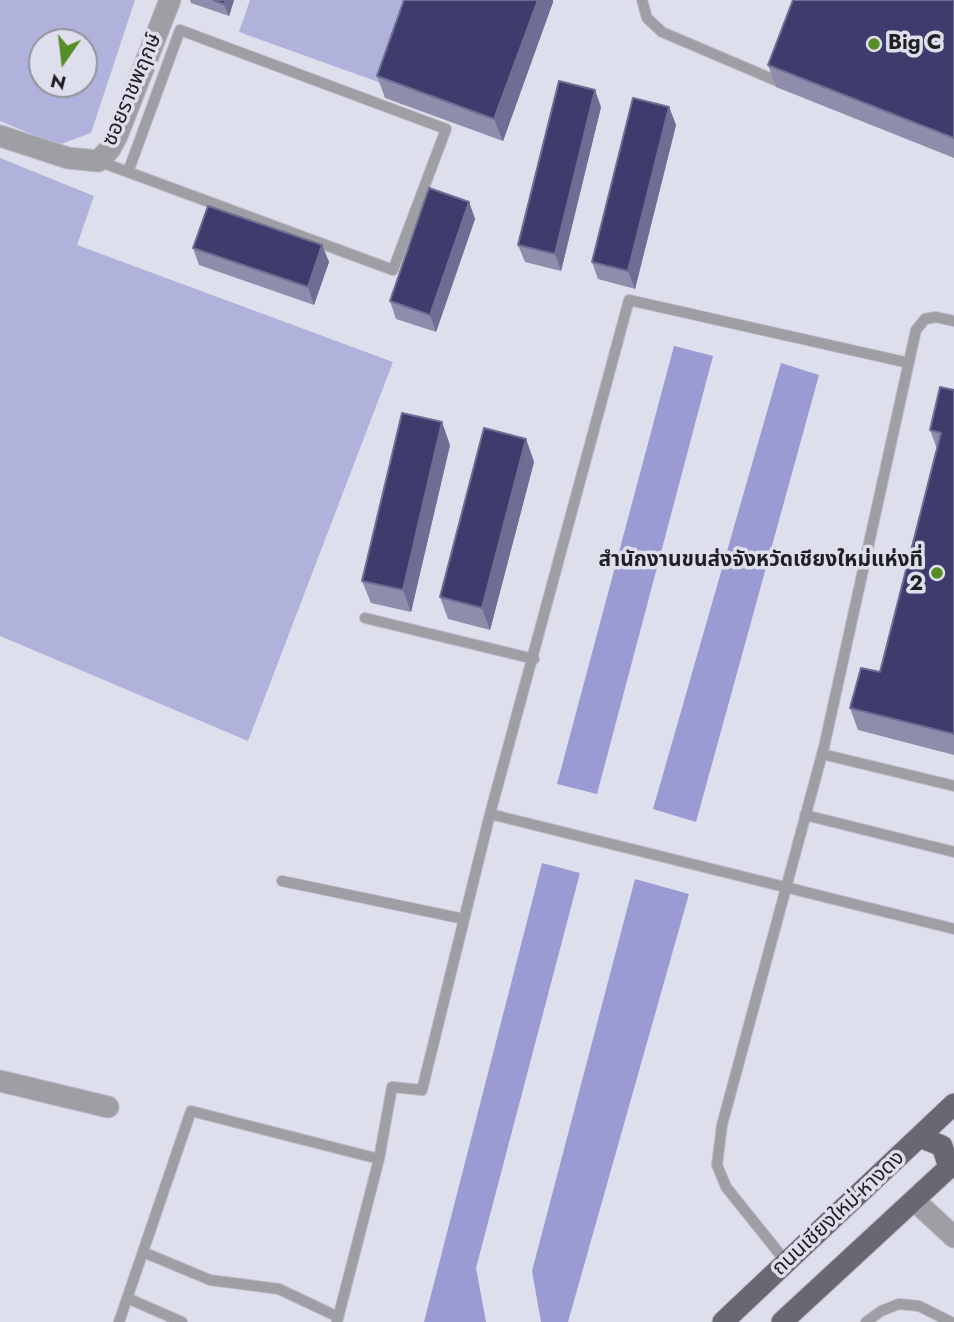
<!DOCTYPE html>
<meta charset="utf-8">
<style>
body{margin:0}
#map{position:relative;width:954px;height:1322px;overflow:hidden;background:#dedfed;font-family:Jost,sans-serif}
canvas{display:block}
.north{position:absolute;left:28px;top:28px;width:70px;height:70px;box-sizing:border-box;background:#dedfed;border:2px solid #92929d;border-radius:50%;rotate:194deg;font-size:19px;font-weight:700;line-height:28px;text-align:center;color:#1f1f24}
.north::after{content:'';display:block;margin:auto;width:24px;height:32px;background:#578d26;clip-path:polygon(50% 0,100% 100%,50% 72%,0 100%)}
</style>
<div id="map">
<canvas width="954" height="1322"></canvas>
<div class="north">N</div>
</div>
<script>
const context = document.querySelector('canvas').getContext('2d');
context.lineJoin = 'round';
function paint(path, color) {
  context.fillStyle = color;
  context.fill(path, 'evenodd');
}
function toPath(rows) {
  const path = new Path2D();
  for (const r of rows) {
    path.moveTo(r[0], r[1]);
    for (let i = 2; i < r.length; i += 2) path.lineTo(r[i], r[i + 1]);
  }
  return path;
}
function trace(path, color, width, dash) {
  context.strokeStyle = color;
  context.lineWidth = width;
  context.lineCap = dash ? 'butt' : 'round';
  context.setLineDash(dash || []);
  context.stroke(path);
}
function drawText(font, color, halo, rows, align = 'center') {
  context.font = font + ' Jost,"Noto Sans Thai",sans-serif';
  context.lineWidth = 7;
  context.setLineDash([]);
  context.textBaseline = 'middle';
  context.strokeStyle = halo;
  context.fillStyle = color;
  for (const [text, x, y, turn = 0] of rows) {
    context.save();
    context.translate(x, y);
    context.rotate((+turn || 0) * Math.PI / 180);
    context.textAlign = isNaN(turn) ? turn : align;
    if (halo) context.strokeText(text, 0, 0);
    context.fillText(text, 0, 0);
    context.restore();
  }
}
paint(toPath([
 [0,0,135,0,91,133,58,145,0,121],
 [42,42,84,42,84,84,42,84],
 [250,0,411,0,381,83,239,32],
 [0,158,94,196,77,245,393,362,248,741,0,636]
]), '#b1b2dc');
paint(toPath([
 [674,346,713,356,597,794,557,784],
 [781,363,819,375,696,822,653,809],
 [542,863,580,873,476,1268,486,1322,424,1322],
 [635,879,689,894,568,1322,541,1322,532,1271]
]), '#9a9bd2');
const service = toPath([
 [642,0,647,18,662,32,784,84],
 [98,161,128,172,393,270,446,129,180,30,128,172],
 [365,618,534,659],
 [822,754,954,786],
 [490,814,954,929],
 [805,815,954,852],
 [282,881,464,919],
 [143,1252,210,1280,279,1289,338,1317],
 [787,1263,726,1187,717,1165,722,1125,824,747,916,330,925,319,936,317,954,321],
 [127,1298,182,1322],
 [119,1322,191,1111,379,1159],
 [337,1322,379,1159,392,1087,422,1090,490,814,629,300,909,363],
 [866,1322,881,1311,899,1304,919,1306,951,1322]
]);
const minor = toPath([
 [0,136,68,158,98,161,110,149,117,136,170,0],
 [0,1081,108,1107]
]);
const tertiary = toPath([
 [914,1200,954,1237]
]);
const primary = toPath([
 [920,1137,942,1146,949,1167],
 [723,1322,954,1104],
 [782,1322,954,1163]
]);
trace(service, '#bcbcc9', 12);
trace(minor, '#bcbcc9', 23);
trace(tertiary, '#bcbcc9', 23);
trace(primary, '#bcbcc9', 23);
trace(service, '#9e9fa4', 10);
trace(minor, '#9e9fa4', 21);
trace(tertiary, '#9e9fa4', 21);
trace(primary, '#686873', 21);
paint(toPath([
 [190,0,234,0,229,16,191,3],
 [404,0,553,0,553,2,503,141,385,98,377,76],
 [954,0,954,158,776,87,768,65],
 [601,107,561,271,525,262,518,245],
 [669,107,676,125,635,289,598,279,592,262],
 [469,202,475,219,436,332,396,319,390,301],
 [322,245,329,262,314,305,199,265,193,248],
 [954,390,954,755,858,730,850,708,880,672,937,449,930,430],
 [526,439,534,462,490,630,448,619,440,597],
 [450,445,411,612,371,603,362,581]
]), '#8e8eac');
paint(toPath([
 [226,0,234,0,229,16,224,4],
 [538,0,553,0,553,2,503,141,494,119],
 [595,90,601,107,561,271,555,254],
 [669,107,676,125,635,289,628,271],
 [469,202,475,219,436,332,430,315],
 [322,245,329,262,314,305,308,287],
 [442,422,450,445,411,612,403,590],
 [526,439,534,462,490,630,482,608]
]), '#6e6d93');
const building = toPath([
 [213,0,226,0,224,4,213,0],
 [404,0,538,0,494,119,377,76,404,0],
 [793,0,954,0,954,138,768,65,793,0],
 [559,81,595,90,555,254,518,245,559,81],
 [633,98,669,107,628,271,592,262,633,98],
 [429,188,469,202,430,315,390,301,429,188],
 [208,206,322,245,308,287,193,248,208,206],
 [940,387,954,390,954,734,850,708,861,668,880,672,941,433,930,430,940,387],
 [402,413,442,422,403,590,362,581,402,413],
 [484,428,526,439,482,608,440,597,484,428]
]);
paint(building, '#3e3c6c');
trace(building, '#6e6d93', 2);
for (const [x, y, r, color] of [
 [874,44,7,"#578d26"],
 [937,573,7,"#578d26"]
]) {
  const dot = new Path2D();
  dot.arc(x, y, r, 0, 2 * Math.PI);
  context.fillStyle = color;
  context.fill(dot);
  trace(dot, '#dedfed', 2.5);
}
drawText('bold 21px', '#1f1f24', '#dedfed', [
 ["Big C",888,44],
 ["สำนักงานขนส่งจังหวัดเชียงใหม่แห่งที่",923,561,"right"],
 ["2",923,585,"right"]
], 'left');
drawText('21px', '#1f1f24', '#dedfed', [
 ["ซอยราชพฤกษ์",133,90,-67],
 ["ถนนเชียงใหม่-หางดง",839,1214,-43]
]);
</script>
